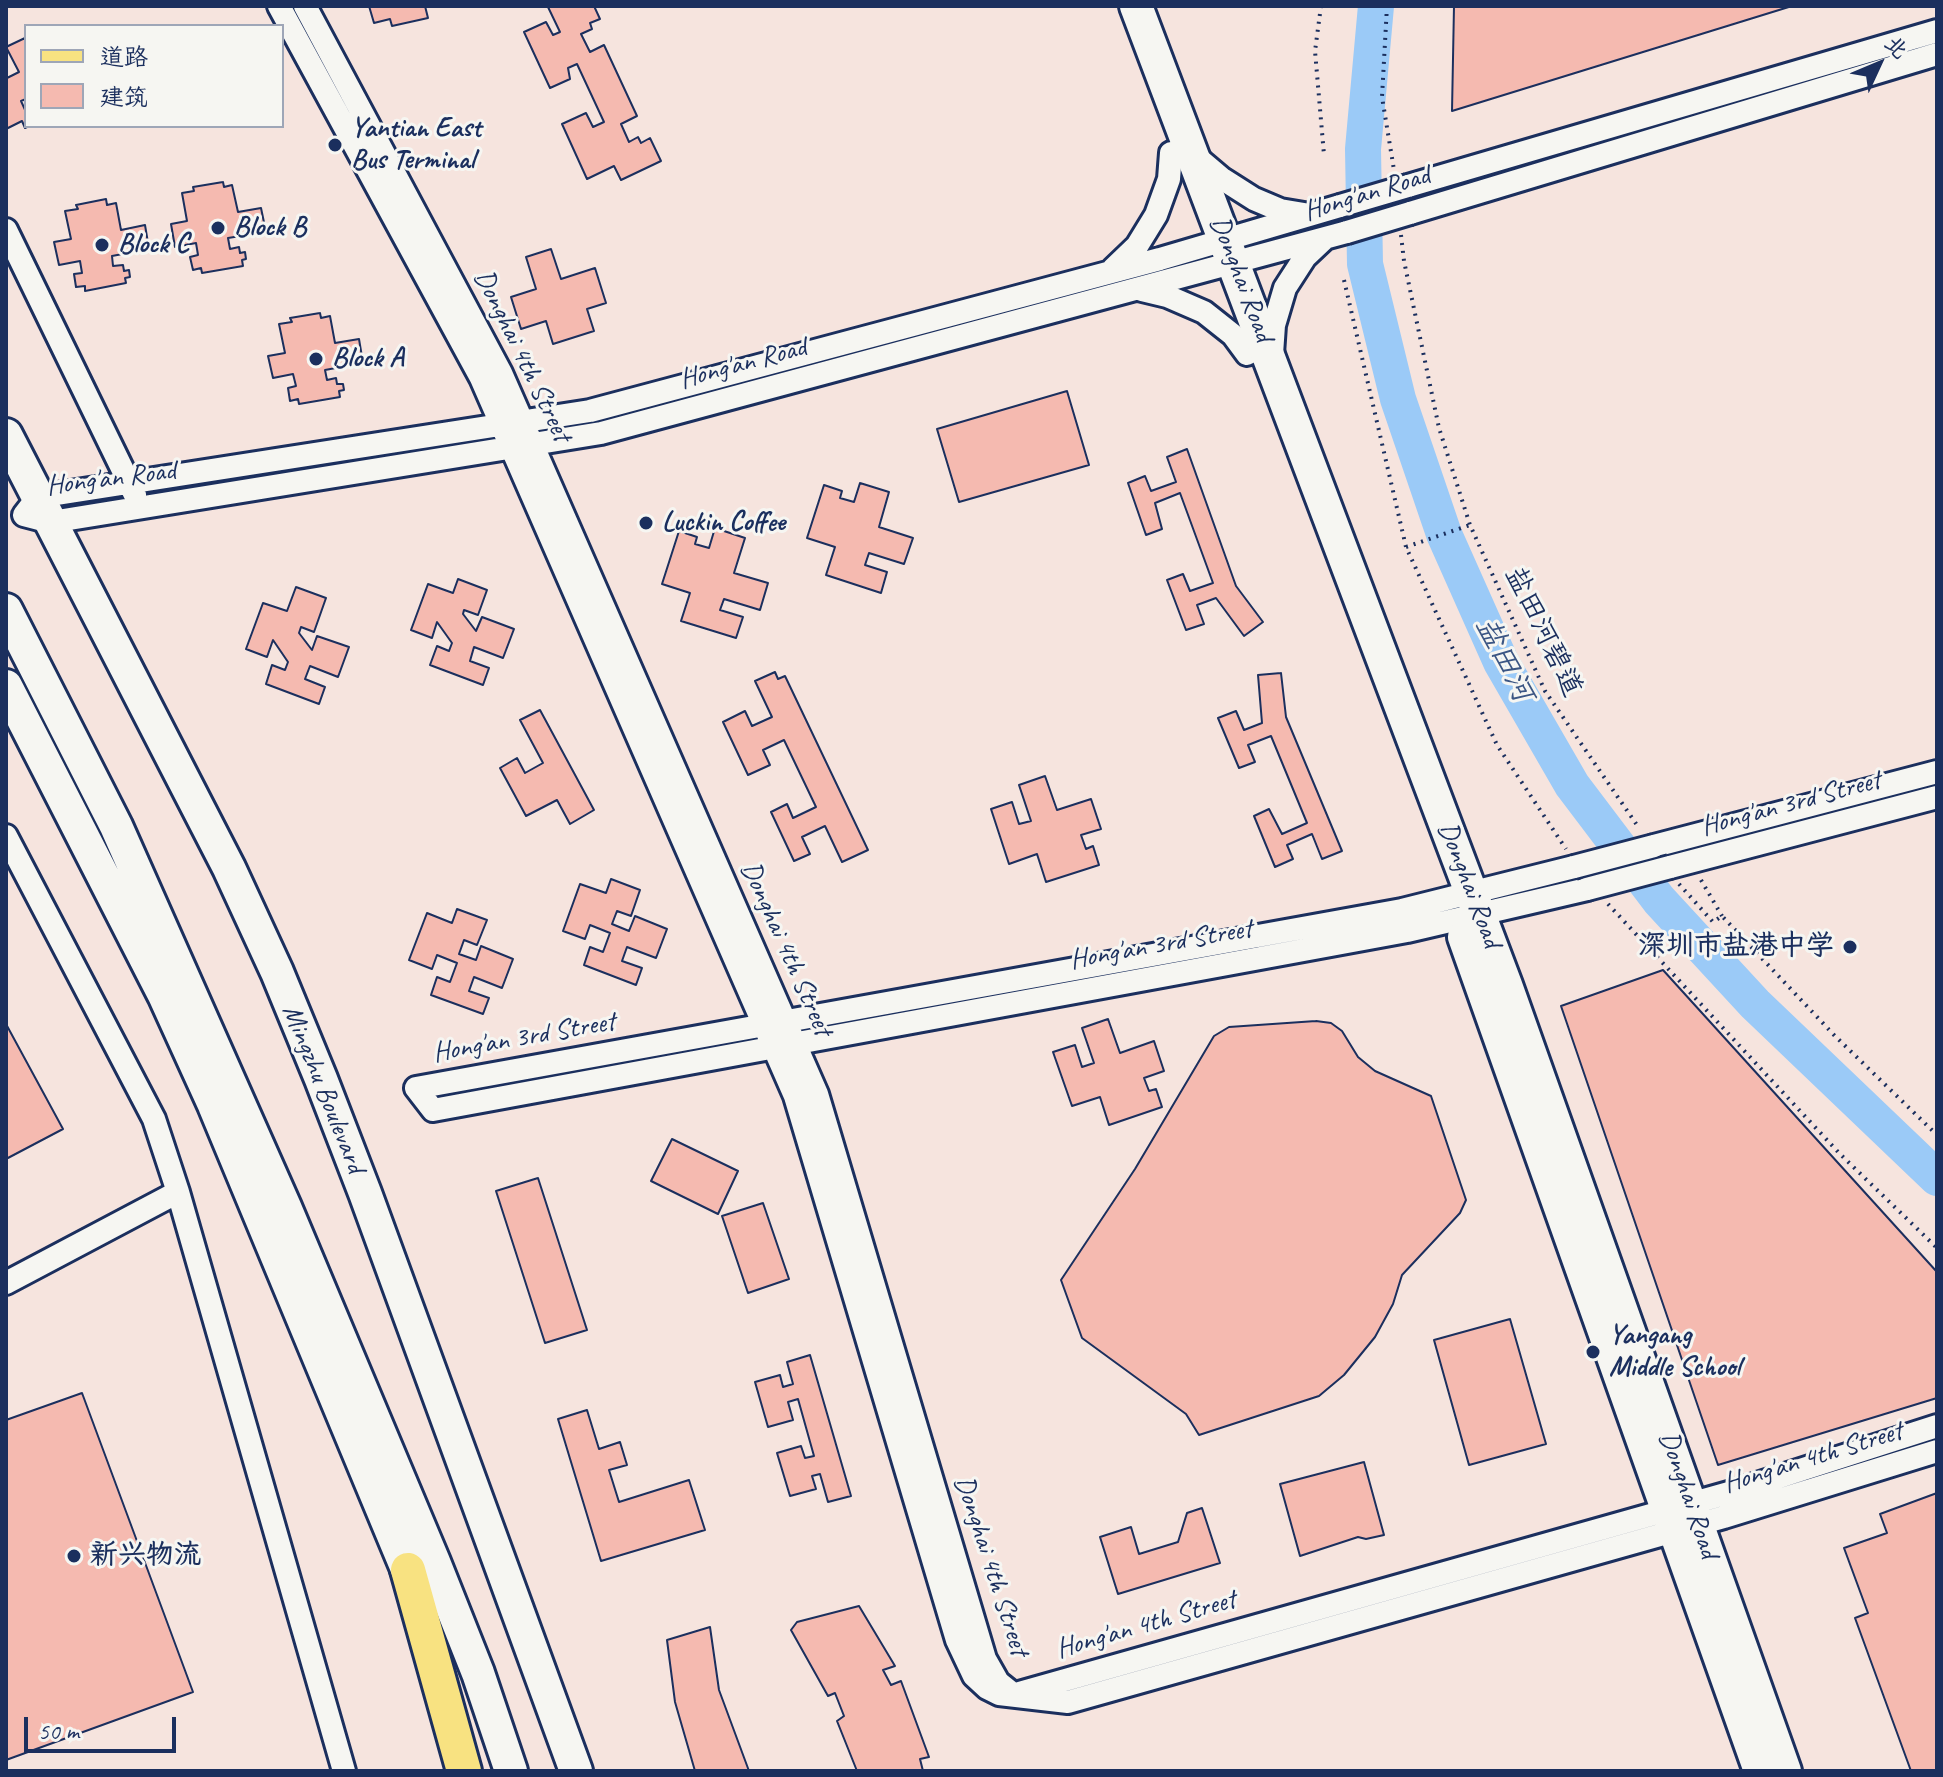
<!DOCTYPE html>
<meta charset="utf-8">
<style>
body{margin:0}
#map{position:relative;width:1943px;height:1777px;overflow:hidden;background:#f6e4de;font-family:Caveat,"LXGW WenKai TC",sans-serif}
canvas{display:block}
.frame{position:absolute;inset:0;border:8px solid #1b2f5e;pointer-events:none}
.legend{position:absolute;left:24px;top:24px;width:260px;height:104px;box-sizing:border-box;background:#f6f6f2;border:2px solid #9ea6b7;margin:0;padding:10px 14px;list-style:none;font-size:24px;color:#1b2f5e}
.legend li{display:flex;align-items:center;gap:16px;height:40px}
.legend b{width:40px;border:2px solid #9ea6b7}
.north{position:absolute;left:1839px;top:24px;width:80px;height:80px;-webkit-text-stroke:6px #f6f6f2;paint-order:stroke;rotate:46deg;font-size:22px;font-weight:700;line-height:32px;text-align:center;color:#1b2f5e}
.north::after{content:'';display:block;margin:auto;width:28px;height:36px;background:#1b2f5e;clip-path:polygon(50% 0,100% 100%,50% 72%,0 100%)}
.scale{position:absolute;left:24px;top:1717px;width:152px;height:36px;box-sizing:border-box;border:4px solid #1b2f5e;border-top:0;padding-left:10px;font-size:24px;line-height:28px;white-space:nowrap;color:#1b2f5e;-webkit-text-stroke:6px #f6f6f2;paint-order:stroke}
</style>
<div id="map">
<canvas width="1943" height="1777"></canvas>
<div class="frame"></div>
<ul class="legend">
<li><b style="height:10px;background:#f8e281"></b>道路</li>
<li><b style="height:22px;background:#f5bab0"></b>建筑</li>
</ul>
<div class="north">北</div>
<div class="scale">50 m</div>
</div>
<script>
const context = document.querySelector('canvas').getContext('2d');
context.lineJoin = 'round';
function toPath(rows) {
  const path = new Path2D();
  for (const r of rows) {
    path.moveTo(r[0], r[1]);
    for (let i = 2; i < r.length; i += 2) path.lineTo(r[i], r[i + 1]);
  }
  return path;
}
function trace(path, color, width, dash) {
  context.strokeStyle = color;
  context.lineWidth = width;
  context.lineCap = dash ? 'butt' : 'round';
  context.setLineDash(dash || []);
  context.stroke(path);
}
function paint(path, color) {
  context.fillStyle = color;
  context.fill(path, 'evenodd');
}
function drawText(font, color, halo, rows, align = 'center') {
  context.font = font + ' Caveat,"LXGW WenKai TC",sans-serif';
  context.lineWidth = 6;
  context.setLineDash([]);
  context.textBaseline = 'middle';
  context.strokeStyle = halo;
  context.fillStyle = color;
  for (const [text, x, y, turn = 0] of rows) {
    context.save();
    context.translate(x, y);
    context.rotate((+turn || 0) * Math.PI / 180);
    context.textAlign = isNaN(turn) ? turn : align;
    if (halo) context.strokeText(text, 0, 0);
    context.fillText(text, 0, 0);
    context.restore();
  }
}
trace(toPath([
 [1376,6,1363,149,1365,264,1398,399,1444,534,1501,662,1572,785,1659,900,1755,1004,1937,1178]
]), '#9bcaf7', 36);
const building = toPath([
 [369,6,425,6,428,18,392,26,390,19,374,23,369,6],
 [551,6,594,6,600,19,590,23,592,29,581,34,590,52,604,45,637,116,621,124,629,142,638,137,641,143,650,138,661,161,621,180,614,166,587,179,562,124,586,113,593,127,604,122,577,64,568,68,570,79,550,88,524,32,546,22,553,35,560,32,548,7,551,6],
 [1454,6,1792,6,1452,111,1454,6],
 [25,38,26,99,21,101,26,112,26,126,29,126,25,128,22,121,6,129,6,75,7,78,19,72,6,47,25,38],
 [223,182,224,187,232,185,238,212,261,208,266,232,228,238,230,249,239,247,240,253,245,252,246,259,242,260,243,266,202,273,201,268,193,270,190,257,198,255,196,243,175,247,171,224,187,221,182,193,194,191,193,187,223,182],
 [106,199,107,205,116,203,121,230,145,225,149,249,112,256,113,266,123,265,124,271,129,270,130,277,125,278,126,283,85,291,85,286,76,287,74,274,82,273,80,261,59,265,54,242,71,239,65,211,78,209,76,205,106,199],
 [551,249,561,279,595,268,606,303,587,309,594,331,553,344,546,321,521,329,511,297,536,289,526,257,551,249],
 [320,313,321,318,330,316,335,343,359,339,363,363,325,370,327,380,336,378,337,384,343,384,344,390,339,391,340,397,299,404,298,399,290,401,288,388,296,386,293,374,273,378,268,356,285,353,279,324,292,322,290,318,320,313],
 [1067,391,1089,465,959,502,937,429,1067,391],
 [1187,449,1236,586,1263,622,1244,636,1216,598,1197,605,1204,624,1186,630,1167,580,1183,574,1190,591,1213,583,1180,493,1155,503,1162,529,1146,535,1128,483,1145,476,1151,491,1176,482,1167,457,1187,449],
 [860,483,889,492,879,527,913,538,904,564,869,553,865,565,887,572,881,593,826,575,835,547,807,538,824,485,842,491,840,498,854,502,860,483],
 [715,528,745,538,734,573,768,583,760,610,724,599,720,610,743,617,736,638,681,621,690,593,662,584,679,531,697,537,695,544,709,548,715,528],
 [458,579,487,590,478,615,464,610,463,614,476,631,482,617,514,629,503,658,474,647,470,661,489,668,483,685,430,665,437,646,449,651,452,643,437,622,432,638,411,630,428,584,453,593,458,579],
 [296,587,326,598,314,632,301,627,299,633,312,650,317,636,349,647,338,677,310,666,305,679,325,687,319,704,266,684,272,665,285,670,288,662,273,640,267,657,246,649,263,603,287,611,296,587],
 [775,672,778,679,785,676,868,850,842,862,825,826,802,837,810,854,794,861,771,812,787,804,793,818,816,807,784,740,763,750,770,765,748,775,723,722,745,711,752,726,772,717,755,681,775,672],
 [1281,673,1286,717,1342,851,1322,859,1312,834,1287,845,1293,859,1275,867,1254,816,1269,809,1282,834,1307,823,1271,736,1248,745,1255,762,1239,768,1218,718,1236,711,1244,730,1262,723,1258,675,1281,673],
 [540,710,594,810,570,824,557,800,526,816,500,768,517,758,525,773,543,763,520,720,540,710],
 [1045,776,1057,810,1091,799,1101,829,1081,835,1086,849,1093,846,1099,865,1046,882,1037,854,1009,864,991,809,1012,802,1019,824,1031,821,1019,785,1045,776],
 [611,879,640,890,631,916,617,911,612,924,629,931,635,916,667,929,656,958,627,947,622,961,642,968,636,985,584,965,590,947,603,952,610,933,590,925,585,939,563,931,580,884,606,893,611,879],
 [457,909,487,920,477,945,464,940,459,954,476,960,481,946,513,959,502,988,474,977,469,991,489,998,483,1014,431,995,437,977,450,982,457,963,437,955,432,969,409,960,427,913,452,923,457,909],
 [1663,970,1937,1272,1937,1398,1718,1465,1561,1006,1663,970],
 [1108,1019,1120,1053,1154,1041,1164,1071,1144,1078,1149,1091,1156,1089,1162,1107,1109,1125,1100,1097,1072,1106,1053,1052,1075,1045,1082,1067,1094,1063,1082,1028,1108,1019],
 [1316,1021,1331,1023,1342,1031,1358,1057,1375,1071,1431,1096,1466,1200,1460,1213,1402,1275,1393,1304,1375,1337,1344,1375,1319,1396,1199,1435,1186,1414,1082,1338,1061,1280,1135,1169,1214,1036,1229,1027,1316,1021],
 [6,1024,63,1129,6,1159,6,1024],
 [672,1139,738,1171,718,1214,651,1181,672,1139],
 [538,1178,587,1330,545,1343,496,1191,538,1178],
 [763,1203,789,1279,748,1293,722,1216,763,1203],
 [1510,1319,1546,1444,1469,1465,1434,1340,1510,1319],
 [810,1355,851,1496,828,1502,820,1474,812,1476,816,1489,790,1496,777,1453,801,1446,805,1458,814,1456,798,1399,788,1402,793,1420,768,1427,755,1382,780,1375,783,1387,793,1384,787,1362,810,1355],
 [82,1393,193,1692,6,1760,6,1420,82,1393],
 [587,1410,599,1449,620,1442,627,1465,609,1470,619,1502,689,1480,705,1530,601,1561,558,1419,587,1410],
 [1364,1462,1384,1535,1366,1539,1358,1537,1300,1556,1280,1484,1364,1462],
 [1937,1493,1937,1771,1911,1771,1855,1618,1868,1613,1844,1548,1887,1533,1880,1514,1937,1493],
 [1202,1508,1220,1563,1118,1594,1100,1537,1131,1527,1139,1554,1178,1542,1187,1513,1202,1508],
 [859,1606,895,1666,883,1670,891,1685,901,1681,929,1757,920,1759,923,1771,857,1771,837,1721,844,1716,835,1693,828,1696,791,1630,797,1622,859,1606],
 [710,1627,719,1690,749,1771,695,1771,675,1702,667,1640,710,1627]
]);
paint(building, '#f5bab0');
trace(building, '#1b2f5e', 2);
const street = toPath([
 [279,6,481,378,795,1096,957,1640,974,1676,987,1688,999,1694,1068,1702,1724,1517,1937,1451],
 [305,6,501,373,817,1094,985,1659,998,1682,1013,1694],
 [1195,156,1221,178,1254,199,1280,210,1304,214],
 [1408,186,1937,31],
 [1340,206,1160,259,590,411,38,497,24,515,51,522,601,433,1347,232],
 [1410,213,1937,54],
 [6,230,135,495],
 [1113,269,1137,246,1156,215,1169,179,1171,153],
 [1142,290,1167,296,1204,312,1233,335,1247,354],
 [1272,354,1274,325,1285,288,1305,257,1323,240],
 [6,836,154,1119,178,1192,344,1771],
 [1654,846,1937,772],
 [1574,867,1402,910,416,1088,433,1110,1407,931,1587,889],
 [1670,867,1937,797],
 [6,1283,178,1192],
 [1019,1693,1732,1492,1937,1426]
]);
const secondary = toPath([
 [1136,6,1506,985,1785,1771],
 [6,435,229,868,277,972,321,1079,365,1193,576,1771],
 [6,610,116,826,285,1207,434,1562,478,1673,511,1771],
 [6,686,164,995,214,1105,417,1593],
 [1464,937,1760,1771]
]);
const primary = toPath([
 [408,1570,464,1771]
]);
trace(street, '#1b2f5e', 28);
trace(secondary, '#1b2f5e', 38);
trace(primary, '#1b2f5e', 40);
trace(toPath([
 [1321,6,1315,51,1324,155],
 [1387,6,1382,97,1394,170],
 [1401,235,1404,261,1439,428,1470,525,1545,691,1639,828],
 [1344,280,1406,547,1497,745,1566,849],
 [1406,547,1470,525],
 [1701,880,1722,916],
 [1679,884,1713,922,1722,916,1835,1036,1937,1135],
 [1608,904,1840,1154,1937,1248]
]), '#1b2f5e', 4, [2, 6]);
trace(street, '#f6f6f2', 22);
trace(secondary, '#f6f6f2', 32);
trace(primary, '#f8e281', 34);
const streetBridge = toPath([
 [1340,206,1408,186],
 [1347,232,1410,213],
 [1574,867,1654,846],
 [1587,889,1670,867]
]);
trace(streetBridge, '#1b2f5e', 28, []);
trace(streetBridge, '#f6f6f2', 22);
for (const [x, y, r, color] of [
 [335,145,8,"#1b2f5e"],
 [218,228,8,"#1b2f5e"],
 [102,245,8,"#1b2f5e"],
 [316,359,8,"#1b2f5e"],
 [646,523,8,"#1b2f5e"],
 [1850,947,8,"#1b2f5e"],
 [1593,1352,8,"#1b2f5e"],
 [74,1556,8,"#1b2f5e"]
]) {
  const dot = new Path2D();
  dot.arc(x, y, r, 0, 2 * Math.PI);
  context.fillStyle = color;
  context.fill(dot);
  trace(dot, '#f6f6f2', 3);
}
drawText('bold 28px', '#1b2f5e', '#f6f6f2', [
 ["Yantian East",351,129],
 ["Bus Terminal",351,161],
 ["Block B",234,228],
 ["Block C",118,245],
 ["Block A",332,359],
 ["Luckin Coffee",662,523],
 ["深圳市盐港中学",1834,947,"right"],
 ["Yangang",1609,1336],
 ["Middle School",1609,1368],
 ["新兴物流",90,1556]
], 'left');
drawText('28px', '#1b2f5e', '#f6f6f2', [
 ["Hong'an Road",1367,194,-17],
 ["Donghai Road",1241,279,69],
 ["Donghai 4th Street",522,356,64],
 ["Hong'an Road",743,364,-15],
 ["Hong'an Road",111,479,-7],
 ["盐田河碧道",1543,632,64],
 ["Hong'an 3rd Street",1791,804,-15],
 ["Donghai Road",1469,885,69],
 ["Hong'an 3rd Street",1161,945,-10],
 ["Donghai 4th Street",786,949,66],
 ["Hong'an 3rd Street",524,1038,-10],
 ["Mingzhu Boulevard",323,1089,68],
 ["Hong'an 4th Street",1813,1458,-17],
 ["Donghai Road",1688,1495,71],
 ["Donghai 4th Street",991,1566,72],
 ["Hong'an 4th Street",1146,1625,-16]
]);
drawText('italic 30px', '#3b5684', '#f6f6f2', [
 ["盐田河",1504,660,63]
]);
</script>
